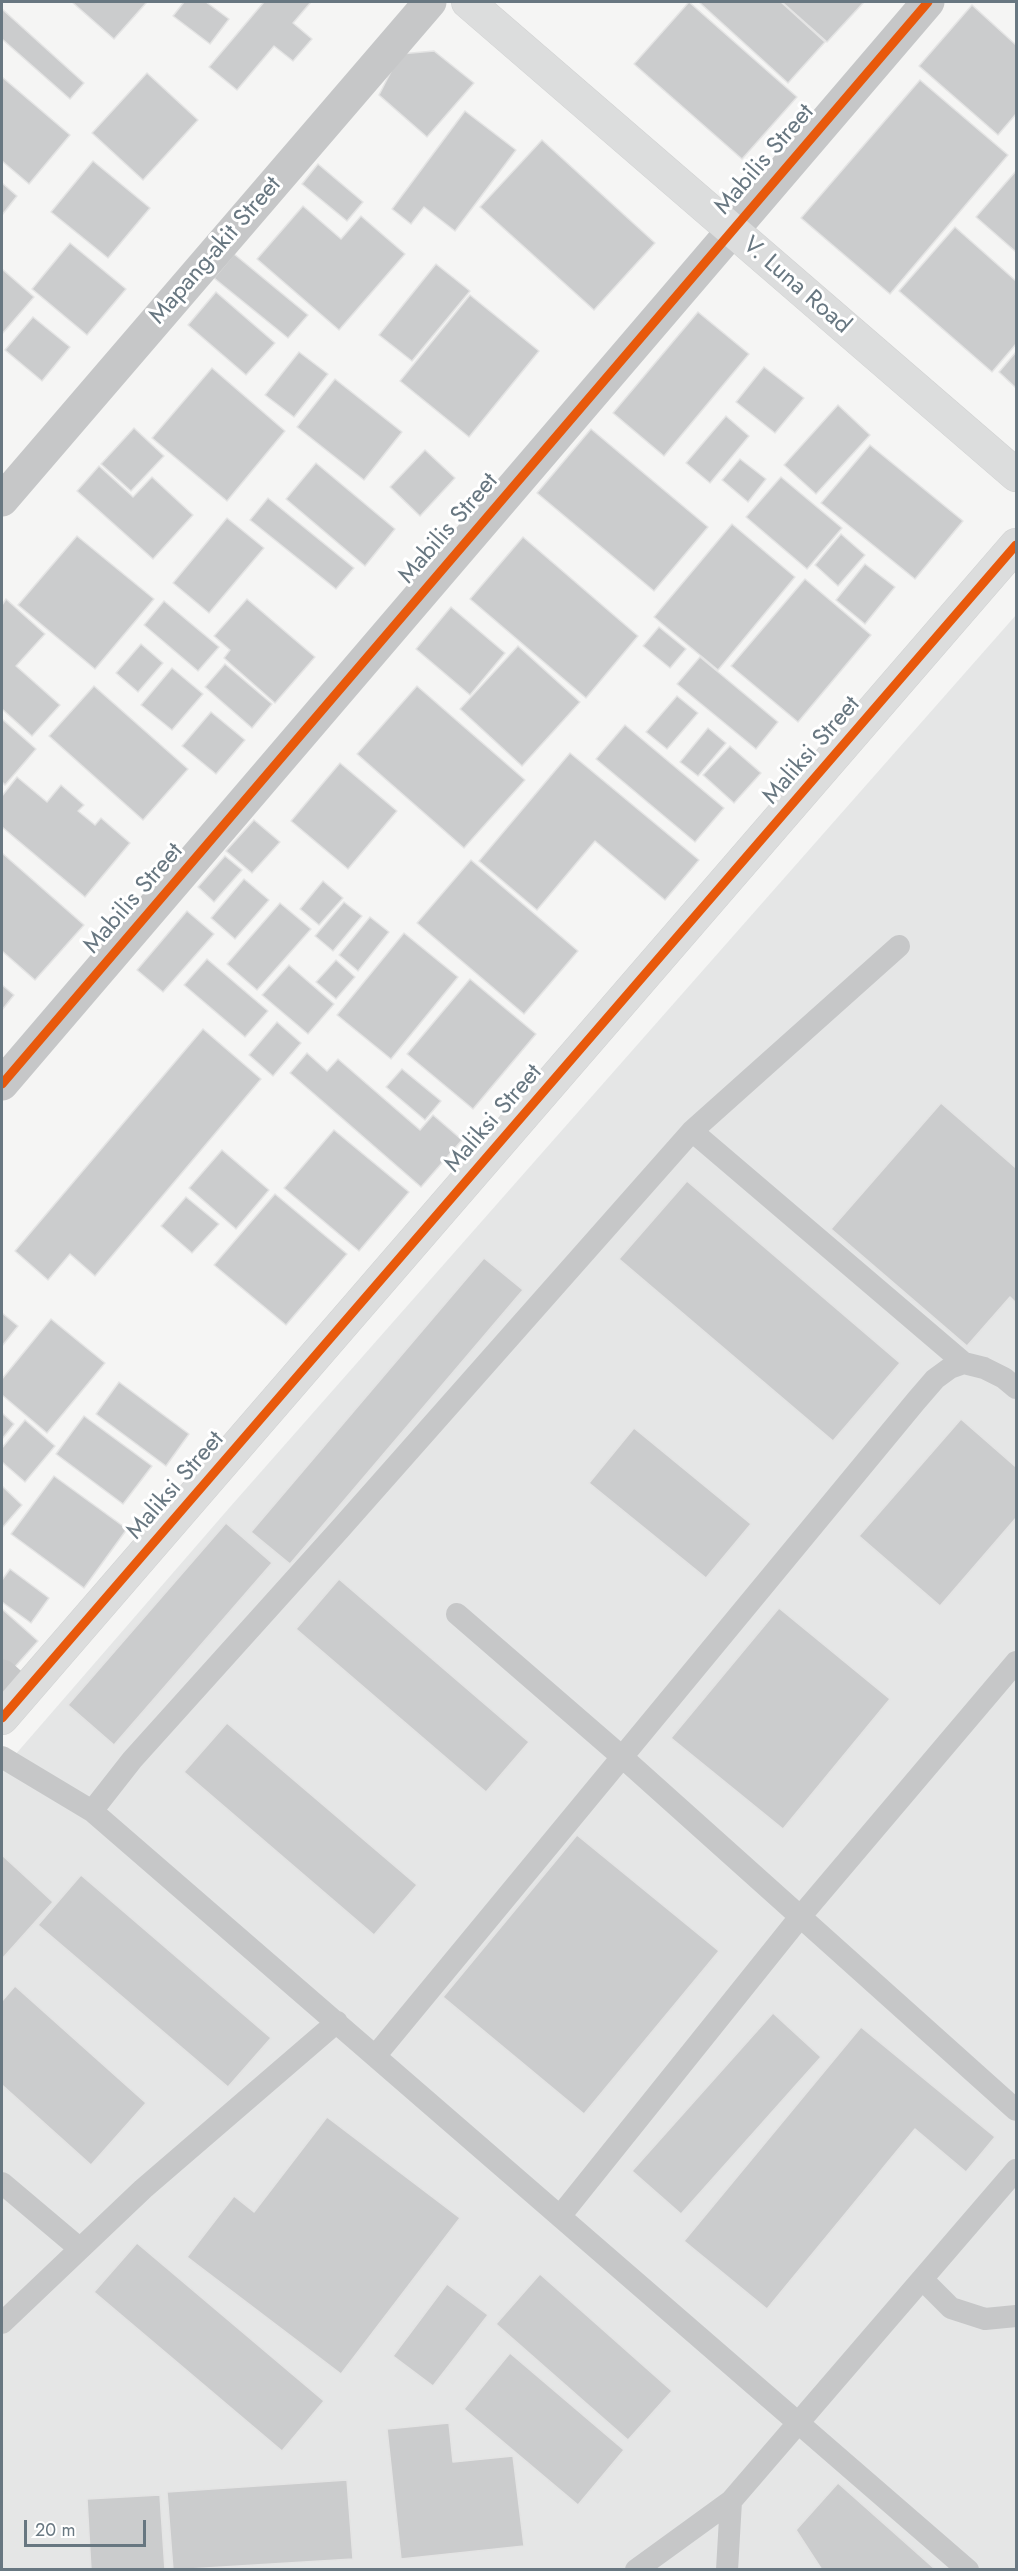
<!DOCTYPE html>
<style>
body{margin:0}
#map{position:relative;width:1018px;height:2571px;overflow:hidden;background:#f5f5f4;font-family:Jost,sans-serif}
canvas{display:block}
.frame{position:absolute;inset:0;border:3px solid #687781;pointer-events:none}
.scale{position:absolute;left:24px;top:2520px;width:122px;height:27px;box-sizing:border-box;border:3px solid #687781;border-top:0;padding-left:8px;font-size:18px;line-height:21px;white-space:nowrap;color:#687781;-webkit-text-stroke:4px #fff;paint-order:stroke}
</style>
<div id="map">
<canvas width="1018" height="2571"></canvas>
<div class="frame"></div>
<div class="scale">20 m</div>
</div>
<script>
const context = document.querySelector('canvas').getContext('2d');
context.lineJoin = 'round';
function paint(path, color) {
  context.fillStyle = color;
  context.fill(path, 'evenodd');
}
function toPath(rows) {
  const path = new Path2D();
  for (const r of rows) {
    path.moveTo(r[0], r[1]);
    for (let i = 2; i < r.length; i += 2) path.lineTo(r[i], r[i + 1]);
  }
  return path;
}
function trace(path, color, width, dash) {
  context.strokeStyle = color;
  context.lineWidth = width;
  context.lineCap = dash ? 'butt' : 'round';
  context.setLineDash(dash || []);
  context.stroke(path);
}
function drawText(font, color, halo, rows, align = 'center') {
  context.font = font + ' Jost,sans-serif';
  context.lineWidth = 6;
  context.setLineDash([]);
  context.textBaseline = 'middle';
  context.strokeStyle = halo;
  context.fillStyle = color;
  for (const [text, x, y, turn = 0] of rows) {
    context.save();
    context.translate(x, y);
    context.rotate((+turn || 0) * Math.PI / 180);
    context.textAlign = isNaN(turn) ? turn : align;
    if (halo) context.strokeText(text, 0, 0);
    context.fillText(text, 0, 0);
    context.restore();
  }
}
paint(toPath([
 [1016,615,1016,2569,2,2570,2,1770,230,1507]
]), '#e5e6e6');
const building = toPath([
 [72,2,147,2,114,39,72,2],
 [184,2,206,2,229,19,210,44,173,16,184,2],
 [264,2,311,2,293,23,312,39,293,61,274,46,237,90,209,67,264,2],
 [689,2,797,97,742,159,634,64,689,2],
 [701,2,781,2,825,42,788,83,700,3,701,2],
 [782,2,864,2,827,42,782,2],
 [972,5,1016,45,1016,114,998,135,919,66,972,5],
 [2,9,84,83,70,99,2,39,2,9],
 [434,51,474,83,427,137,379,95,400,54,434,51],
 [147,73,198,120,143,180,92,133,147,73],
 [2,77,70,135,29,184,2,161,2,77],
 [920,80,1008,155,890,294,801,218,920,80],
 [465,111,516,150,455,231,424,207,411,224,392,209,465,111],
 [542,140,655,243,594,310,480,207,542,140],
 [93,161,150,208,108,258,51,212,93,161],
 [318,164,363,202,347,221,302,184,318,164],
 [1016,171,1016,252,976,217,1016,171],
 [2,183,17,196,2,215,2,183],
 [303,206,341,239,361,216,405,254,339,330,257,259,303,206],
 [955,227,1016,281,1016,344,992,372,899,291,955,227],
 [70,243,126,289,87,335,32,289,70,243],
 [234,254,308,315,288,338,214,278,234,254],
 [436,264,470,291,412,361,379,335,436,264],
 [2,269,34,297,2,334,2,269],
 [216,292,275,343,246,375,188,325,216,292],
 [470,295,539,351,469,437,400,381,470,295],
 [698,312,749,354,664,456,613,413,698,312],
 [33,317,70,347,42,381,5,350,33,317],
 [299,352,328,374,294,417,265,395,299,352],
 [1016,352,1016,388,999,372,1016,352],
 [764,367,804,398,775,433,736,402,764,367],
 [212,368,285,431,227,501,152,438,212,368],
 [335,379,402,432,364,480,297,427,335,379],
 [838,405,870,435,816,494,784,465,838,405],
 [726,416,749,436,710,483,686,463,726,416],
 [134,428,164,456,131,491,101,464,134,428],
 [591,429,708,527,654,591,537,493,591,429],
 [870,445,963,521,915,579,821,503,870,445],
 [425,450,455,478,420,516,390,487,425,450],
 [740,459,766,479,748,502,722,480,740,459],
 [316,463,395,529,365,566,286,499,316,463],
 [99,466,133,497,152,477,193,515,153,559,77,491,99,466],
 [781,477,842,528,807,569,746,517,781,477],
 [268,498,354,568,336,589,250,520,268,498],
 [227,518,264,548,209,613,173,583,227,518],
 [732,524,795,577,718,670,654,617,732,524],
 [841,534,865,555,838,586,815,565,841,534],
 [77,536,154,599,95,669,18,605,77,536],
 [523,537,638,636,586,698,470,599,523,537],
 [865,564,895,587,865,624,836,600,865,564],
 [805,579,871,635,798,722,731,666,805,579],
 [6,599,45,634,16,666,60,705,32,736,2,709,2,605,6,599],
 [247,599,315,657,275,703,224,658,230,650,214,636,247,599],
 [164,601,219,647,198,671,144,625,164,601],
 [451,607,505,653,470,695,416,649,451,607],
 [659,627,686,649,670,668,643,646,659,627],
 [141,644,163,663,138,692,116,673,141,644],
 [518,646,580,702,522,766,460,709,518,646],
 [700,657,778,722,756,749,677,684,700,657],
 [225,664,272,704,252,728,205,687,225,664],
 [172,668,203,694,172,730,141,705,172,668],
 [94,686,188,769,143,820,49,736,94,686],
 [417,686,525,780,464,848,357,754,417,686],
 [677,696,698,713,667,749,646,732,677,696],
 [211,712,245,740,216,774,182,746,211,712],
 [2,719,36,749,5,785,2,782,2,719],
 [625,725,724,808,695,842,596,759,625,725],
 [708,728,726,743,698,776,680,762,708,728],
 [730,746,761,773,734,803,703,775,730,746],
 [570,753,699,860,665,900,595,841,537,910,479,861,570,753],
 [340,763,397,811,348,869,291,821,340,763],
 [17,777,47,802,61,785,84,805,78,811,95,825,101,818,130,843,85,897,2,827,2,796,17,777],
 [254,820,280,842,252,873,226,851,254,820],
 [2,853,84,925,35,980,2,951,2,853],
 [225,856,242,870,214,902,198,887,225,856],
 [471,860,578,951,524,1014,417,923,471,860],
 [244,879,269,900,235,939,211,918,244,879],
 [323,881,343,898,319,925,300,909,323,881],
 [344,902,362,916,333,951,315,936,344,902],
 [280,903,311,929,257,990,227,964,280,903],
 [187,911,214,934,163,992,137,970,187,911],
 [370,917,389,932,358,971,339,955,370,917],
 [404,933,458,977,391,1059,337,1015,404,933],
 [207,959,268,1011,245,1037,184,985,207,959],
 [336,960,355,977,336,999,316,982,336,960],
 [289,965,334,1004,308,1034,262,995,289,965],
 [470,979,536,1034,473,1109,407,1054,470,979],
 [2,985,14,995,2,1010,2,985],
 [277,1022,301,1043,273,1076,249,1055,277,1022],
 [203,1029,261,1079,95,1276,70,1254,48,1280,15,1251,203,1029],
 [307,1053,327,1071,338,1059,420,1130,433,1115,462,1140,421,1187,290,1073,307,1053],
 [402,1069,441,1101,425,1120,386,1087,402,1069],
 [941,1103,1016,1168,1016,1303,1010,1297,967,1346,831,1229,941,1103],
 [334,1130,409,1192,359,1251,284,1188,334,1130],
 [222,1150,269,1190,236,1229,189,1188,222,1150],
 [687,1181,900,1363,833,1441,619,1259,687,1181],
 [275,1194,347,1254,286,1325,214,1265,275,1194],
 [186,1197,219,1224,192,1253,161,1226,186,1197],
 [484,1258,523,1290,290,1564,251,1532,484,1258],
 [2,1313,18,1326,2,1346,2,1313],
 [51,1319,105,1363,47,1433,2,1395,2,1379,51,1319],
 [119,1382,189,1434,166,1466,96,1414,119,1382],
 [2,1413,14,1424,2,1439,2,1413],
 [84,1416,152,1466,123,1504,56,1454,84,1416],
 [961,1419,1016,1467,1016,1518,940,1606,859,1536,961,1419],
 [25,1420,55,1446,25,1482,2,1462,2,1448,25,1420],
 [634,1428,751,1524,706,1578,589,1483,634,1428],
 [54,1476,127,1529,84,1588,11,1534,54,1476],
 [2,1486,22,1505,2,1528,2,1486],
 [226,1523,272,1563,114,1745,68,1705,226,1523],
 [10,1569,49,1598,31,1623,2,1602,2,1580,10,1569],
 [339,1579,529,1742,486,1792,296,1629,339,1579],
 [779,1608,890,1699,783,1829,671,1738,779,1608],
 [2,1609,38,1641,12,1670,2,1660,2,1609],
 [227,1723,417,1885,374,1935,184,1772,227,1723],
 [577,1835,719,1951,584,2114,443,1997,577,1835],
 [2,1855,53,1902,2,1959,2,1855],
 [81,1875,271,2038,228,2087,38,1925,81,1875],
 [15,1986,146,2103,91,2165,2,2085,2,2001,15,1986],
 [773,2013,821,2057,681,2214,632,2171,773,2013],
 [861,2027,995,2137,966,2172,915,2129,767,2309,684,2241,861,2027],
 [327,2117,460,2218,341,2374,187,2257,234,2196,254,2212,327,2117],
 [137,2243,324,2401,282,2451,94,2292,137,2243],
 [540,2274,672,2391,628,2440,496,2324,540,2274],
 [447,2284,488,2315,433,2386,393,2356,447,2284],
 [510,2353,624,2450,578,2505,464,2409,510,2353],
 [449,2423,453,2462,513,2456,524,2546,401,2559,387,2429,449,2423],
 [347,2480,353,2559,173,2570,167,2492,347,2480],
 [838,2483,936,2570,822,2570,796,2530,838,2483],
 [160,2495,165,2570,91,2570,87,2499,160,2495]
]);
paint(building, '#cbcccd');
trace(building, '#e4e4e4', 1.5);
const secondary = toPath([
 [468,2,1016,475],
 [2,1718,1016,545]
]);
trace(secondary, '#d0d1d1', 34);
trace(toPath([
 [899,946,692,1131,340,1529,132,1760,92,1811,968,2570],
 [692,1131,964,1363,984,1368,1004,1378,1016,1388],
 [457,1614,621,1756,1016,2110],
 [2,1757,92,1811],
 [376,2055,916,1401,935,1379,950,1368,964,1363],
 [2,2183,79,2248],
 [561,2215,800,1917,1016,1662],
 [923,2280,951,2308,985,2319,1016,2316],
 [2,2323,143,2189,337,2022],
 [636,2570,731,2501,1016,2170],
 [727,2570,731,2501]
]), '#c6c7c8', 22);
trace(toPath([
 [2,500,430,2],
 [2,1084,928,2],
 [2,1676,22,1694]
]), '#c6c7c8', 33);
trace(secondary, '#dcdddd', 33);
trace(toPath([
 [2,1084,928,2],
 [2,1718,1016,545]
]), '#e8590c', 9);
drawText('24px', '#687781', '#fff', [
 ["Mabilis Street",765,160,-49],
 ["Mapang-akit Street",216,251,-49],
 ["V. Luna Road",796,286,41],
 ["Mabilis Street",449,529,-49],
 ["Maliksi Street",812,751,-49],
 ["Mabilis Street",134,899,-49],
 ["Maliksi Street",494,1119,-49],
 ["Maliksi Street",176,1486,-49]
]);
</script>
